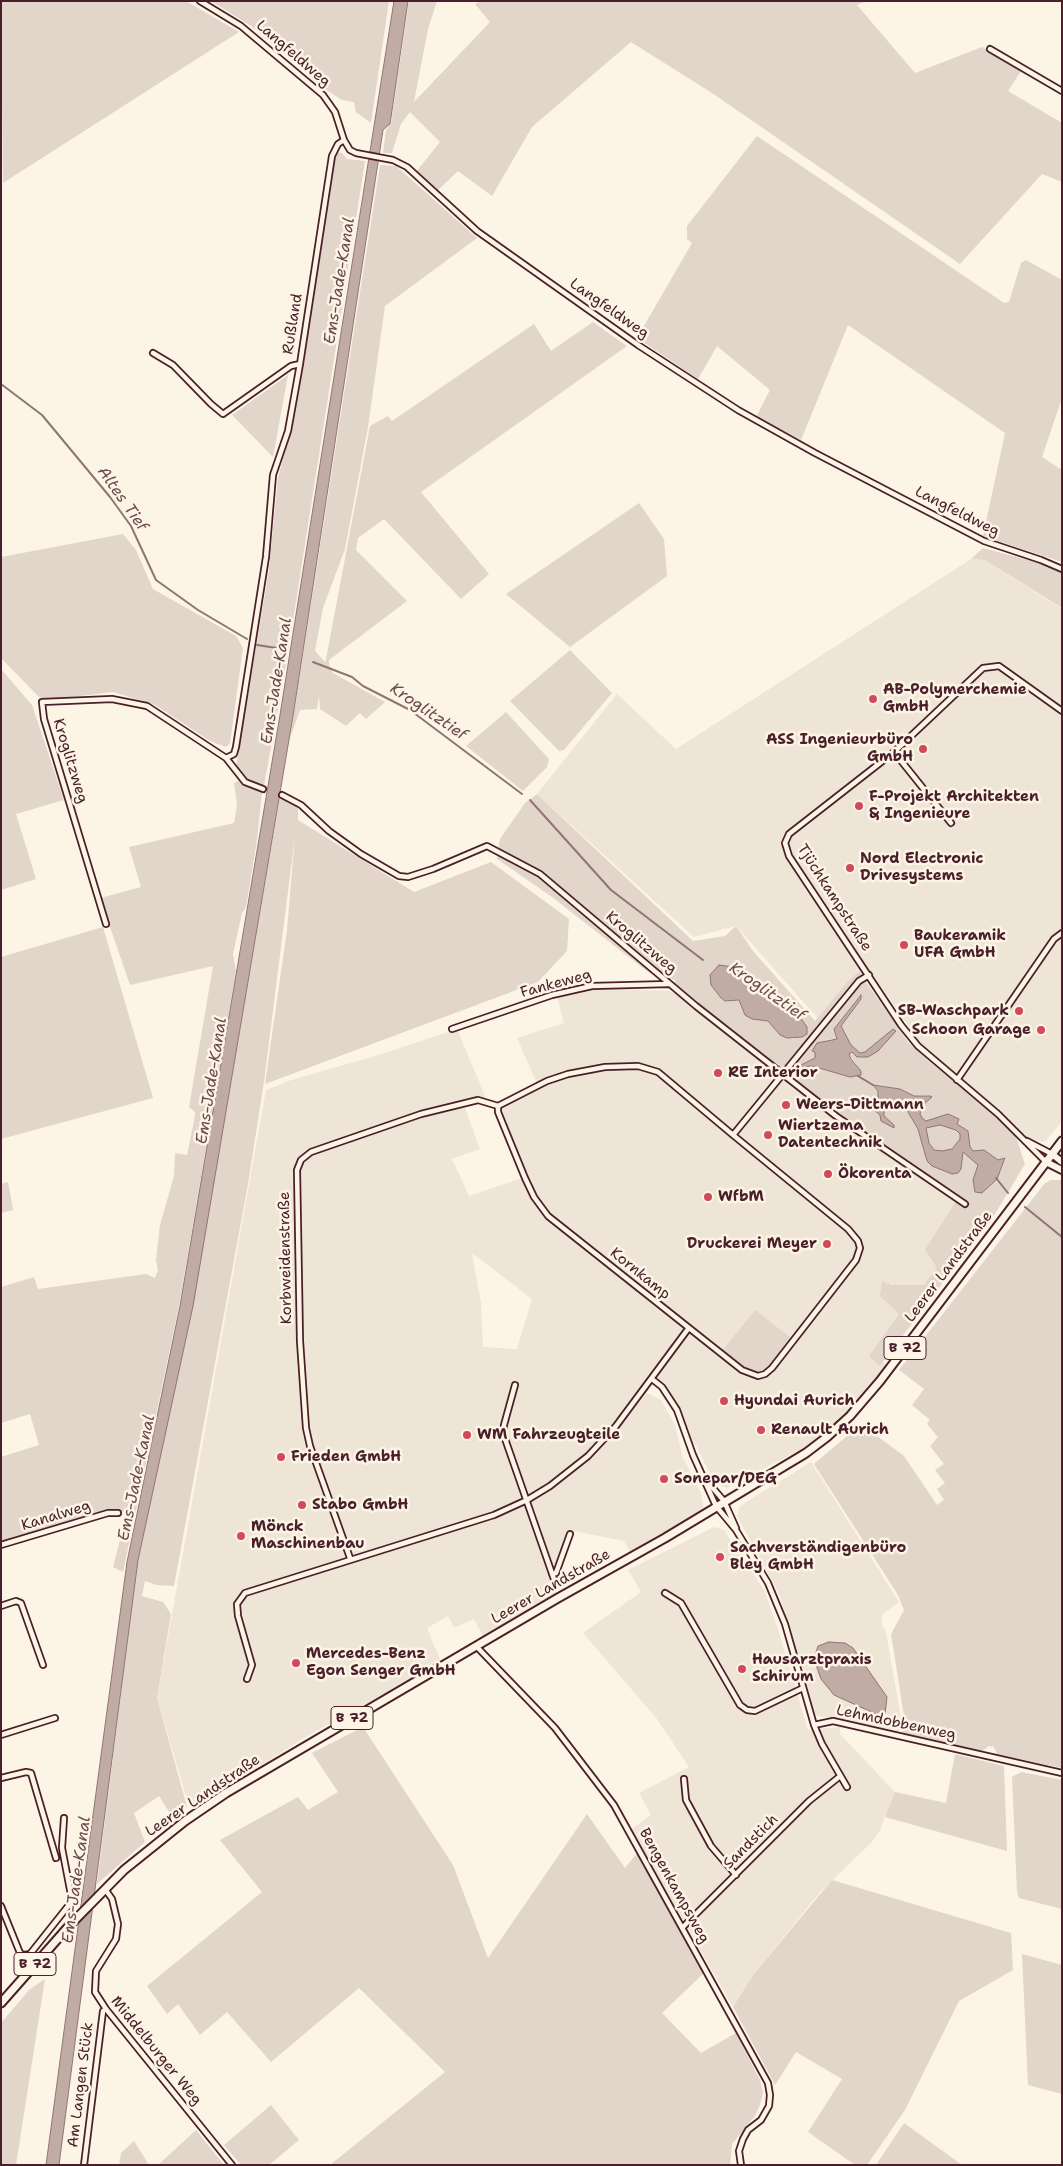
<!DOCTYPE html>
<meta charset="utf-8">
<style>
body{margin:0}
#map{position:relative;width:1063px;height:2166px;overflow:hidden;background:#fcf5e5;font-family:"Shantell Sans",sans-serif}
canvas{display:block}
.frame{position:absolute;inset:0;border:2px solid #4a1f2b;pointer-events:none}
</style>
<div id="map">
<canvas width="1063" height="2166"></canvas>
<div class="frame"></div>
</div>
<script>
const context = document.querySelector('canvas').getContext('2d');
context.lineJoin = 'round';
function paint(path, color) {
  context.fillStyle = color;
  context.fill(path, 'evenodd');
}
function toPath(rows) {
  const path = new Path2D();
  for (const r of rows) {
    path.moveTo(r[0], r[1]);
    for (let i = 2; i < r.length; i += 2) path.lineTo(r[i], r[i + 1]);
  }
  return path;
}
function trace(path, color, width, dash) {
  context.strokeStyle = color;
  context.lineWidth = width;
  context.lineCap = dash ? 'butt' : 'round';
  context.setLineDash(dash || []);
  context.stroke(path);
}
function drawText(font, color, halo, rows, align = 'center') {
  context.font = font + ' "Shantell Sans",sans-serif';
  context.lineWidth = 5;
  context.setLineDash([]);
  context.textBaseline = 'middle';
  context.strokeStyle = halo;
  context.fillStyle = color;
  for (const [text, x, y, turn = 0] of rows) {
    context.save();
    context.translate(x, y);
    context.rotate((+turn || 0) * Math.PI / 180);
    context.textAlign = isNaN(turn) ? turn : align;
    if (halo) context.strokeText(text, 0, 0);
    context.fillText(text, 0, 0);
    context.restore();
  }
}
paint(toPath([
 [971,559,985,560,1062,609,1062,1121,1045,1142,1027,1140,972,1088,945,1068,918,1040,869,969,859,976,821,1022,736,926,694,937,537,794,617,694,676,749],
 [593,988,669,991,680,996,965,1203,939,1270,924,1285,900,1288,891,1284,889,1299,909,1316,879,1358,887,1366,837,1424,815,1442,727,1488,721,1486,708,1470,696,1445,691,1444,678,1405,668,1389,654,1376,620,1425,647,1393,661,1400,675,1425,683,1458,701,1493,704,1509,630,1552,624,1541,569,1530,553,1569,559,1586,553,1588,557,1595,483,1637,474,1619,454,1628,448,1616,427,1628,441,1662,302,1739,243,1777,189,1806,157,1698,266,1090,291,1080,382,1054,457,1029,488,1103,478,1100,463,1103,480,1149,452,1159,469,1196,525,1177,498,1112,498,1106,538,1086,517,1038,564,1023,557,997],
 [472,1253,532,1299,517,1349,483,1347,481,1303],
 [811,1462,899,1602,882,1615,882,1625,886,1632,901,1718,899,1732,814,1715,779,1594,737,1516,740,1506],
 [714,1527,724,1530,764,1590,778,1629,808,1730,840,1727,840,1734,895,1792,879,1832,872,1842,820,1892,753,1975,733,2007,631,1829,651,1815,639,1793,689,1767,657,1719,583,1633,641,1592,628,1570]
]), '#eee5d7');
paint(toPath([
 [1,1,186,1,239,32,3,183],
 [211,1,389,1,371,123,356,112,354,102,342,100,328,91,251,26],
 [409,1,437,1,428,29,414,102,490,22,475,4,481,1,866,1,857,5,915,73,982,47,1021,71,1008,91,1062,123,1062,182,1042,174,960,264,712,93,631,42,532,127,492,196,458,171,437,191,416,172,440,142,410,112,401,124,392,153,383,153,386,130,391,124],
 [757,136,1004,303,1009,302,1021,263,1026,260,1062,280,1062,398,1042,457,1062,470,1062,562,983,536,1005,433,848,325,801,440,756,417,770,390,717,346,698,379,637,338,692,243,687,239,687,226],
 [336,152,342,153,347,159,365,161,288,653,264,786,261,786,246,778,236,767,269,570,278,478,292,424],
 [380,165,396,166,477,238,385,306,368,427,345,549,323,608,315,651,325,662,323,675,370,426,388,416,392,421,534,324,551,351,593,322,627,346,421,492,489,574,461,599,384,519,358,538,356,550,407,601,329,660,329,665,333,673,385,702,366,719,360,713,346,726,320,709,319,696,317,709,300,710,290,738],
 [288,375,273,457,232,415],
 [639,503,664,539,667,576,570,647,506,594],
 [123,534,136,550,153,589,236,636,243,648,230,743,226,747,210,741,155,705,113,692,47,700,39,697,1,658,1,557],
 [983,548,1050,566,1062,573,1062,608,985,560,971,559],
 [570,650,612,693,564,750,559,751,510,701],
 [1,669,32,705,64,800,16,814,36,879,1,890],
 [506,712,549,759,547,767,523,791,466,746],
 [240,780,262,792,257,840,246,907,242,913,233,954,236,971,179,1306,123,1572,113,1567,127,1512,106,1511,1,1542,1,1457,39,1445,30,1414,1,1423,1,1287,34,1277,38,1289,146,1274,155,1278,158,1270,156,1260,160,1225,174,1176,175,1153,187,1155,195,1116,195,1112,189,1107,213,966,130,985,100,898,141,887,129,847,234,823,237,805,234,783],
 [537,794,693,941,725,936,736,926,753,951,815,1021,851,978,859,972,908,1042,931,1063,991,1112,1016,1137,1025,1164,995,1214,880,1366,869,1356,899,1314,880,1296,882,1281,891,1285,924,1285,937,1268,925,1250,956,1201,827,1112,686,1003,668,988,676,980,660,978,648,972,552,897,497,859,500,839,525,803],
 [735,967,787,1011,794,1039,780,1035,768,1021,752,1019,743,1011,739,1000,725,1001,721,999,711,985,710,975],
 [860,996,861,999,841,1026,851,1045,860,1053,878,1051,868,1057,857,1057,852,1052,849,1054,861,1071,850,1077,812,1066,802,1067,801,1065,815,1058,815,1052,812,1051,827,1040,837,1039,834,1029],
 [874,1085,900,1089,914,1096,927,1095,930,1099,922,1106,920,1114,921,1118,926,1121,959,1119,957,1124,969,1138,970,1147,973,1151,984,1150,998,1160,1006,1158,997,1179,975,1172,978,1165,976,1161,962,1152,961,1159,937,1167,932,1166,927,1161,918,1129,905,1107,895,1104,884,1110,884,1116,894,1125,893,1128,874,1110,866,1108,878,1098,878,1091],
 [280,797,298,807,298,820,414,892,491,862,569,919,567,951,538,982,265,1084,287,930,295,836,264,1082,248,1184,174,1586,156,1585,145,1581,142,1596,163,1602,171,1614,157,1698,187,1807,173,1818,159,1796,134,1813,145,1842,97,1884,138,1559,192,1305],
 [103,927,153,1098,1,1139,1,957],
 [940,1125,956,1130,960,1134,960,1139,952,1149,942,1152,934,1150,929,1143,926,1128],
 [1051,1180,1062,1180,1062,1768,997,1754,994,1747,989,1746,982,1751,978,1751,902,1733,905,1722,891,1634,904,1610,898,1595,814,1464,861,1424,904,1456,937,1505,944,1500,937,1489,945,1483,935,1470,944,1464,930,1446,938,1437,927,1424,930,1420,912,1405,924,1389,899,1370,1045,1183],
 [8,1182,13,1210,1,1213,1,1184],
 [755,1310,791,1338,767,1369,754,1373,747,1371,722,1351],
 [363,1727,453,1865,488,1958,587,1814,625,1868,638,1852,704,1973,662,2013,701,2053,736,2033,760,2080,763,2093,760,2105,755,2116,732,2144,730,2165,330,2165,445,2072,359,1988,271,2062,227,2012,200,2035,178,2004,167,2014,147,1986,262,1892,220,1840,298,1797,308,1810,338,1792,312,1753],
 [955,1754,1004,1766,1007,1851,885,1817,895,1792,946,1803],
 [1021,1772,1062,1780,1062,1909,1019,1898,1017,1892,1012,1777],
 [832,1880,1011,1933,1013,1970,959,2001,905,2110,867,2165,855,2165,808,2132,842,2079,796,2052,775,2085,733,2007,753,1975],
 [1022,1954,1062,1965,1062,2094,1028,2085],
 [45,1979,16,2165,1,2165,1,2023,30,1989],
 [271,2105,299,2140,269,2165,241,2165,224,2145],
 [904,2123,962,2165,876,2165],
 [196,2130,224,2165,158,2165],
 [134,2141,149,2165,119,2165,121,2153]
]), '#e2d5ca');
const water = toPath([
 [394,1,408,1,390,124,383,130,293,716,193,1306,138,1560,59,2165,46,2165,127,1562,180,1306,280,715,394,1],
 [719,965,734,967,765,991,777,1004,802,1020,807,1027,807,1034,802,1037,787,1038,780,1035,768,1021,752,1019,745,1015,739,1000,725,1001,721,998,711,985,710,975,719,965],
 [861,995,861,999,841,1026,851,1045,860,1053,865,1052,893,1029,896,1031,878,1051,868,1057,857,1057,852,1052,849,1054,851,1059,861,1071,861,1075,850,1077,812,1066,802,1067,801,1065,815,1058,815,1052,812,1051,817,1043,837,1039,834,1029,861,995],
 [873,1085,900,1089,914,1096,930,1096,932,1097,922,1106,920,1114,922,1118,926,1121,948,1114,959,1119,957,1124,968,1131,970,1147,973,1151,984,1150,998,1160,1005,1158,997,1179,982,1193,975,1192,973,1180,978,1165,963,1152,961,1169,958,1173,952,1174,932,1166,927,1161,918,1129,905,1107,895,1104,884,1110,884,1116,894,1125,894,1128,881,1121,880,1115,874,1110,867,1110,866,1108,878,1098,878,1091,873,1085],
 [940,1125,956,1130,960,1134,960,1139,952,1149,942,1151,934,1150,929,1143,926,1128,940,1125],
 [829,1642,845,1643,853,1648,887,1697,885,1714,878,1715,834,1695,821,1679,814,1659,818,1646,829,1642]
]);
paint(water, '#c0aca5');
trace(water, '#917474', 1);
trace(toPath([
 [1,384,42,415,110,497,131,526,156,580,198,610,247,639],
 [257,645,277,648],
 [313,662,352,677,363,686,410,710,522,794],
 [530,800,611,890,703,960],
 [858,1076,873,1085],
 [996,1178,1008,1193],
 [1025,1207,1062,1237]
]), '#917474', 2);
const street = toPath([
 [200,1,241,26,323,95,335,112,344,140,350,150,356,153,393,160,407,167,477,231,638,345,738,410,815,453,984,541,1041,560,1062,569],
 [990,49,1062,91],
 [153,353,173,365,211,404,223,414,291,366,300,364,332,156,338,144,344,140],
 [894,752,951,823],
 [226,758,234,754,236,747,266,557,273,475,288,431,300,364],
 [282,795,301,805,329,831,361,854,399,876,408,877,433,869,487,846,540,874,696,1006,836,1116,965,1204],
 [106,924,44,719,42,702,112,699,147,706,226,758,245,782,263,789],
 [452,1029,552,995,592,986,669,984],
 [957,1080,1054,939,1062,933],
 [733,1135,658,1072,638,1066,605,1067,568,1074,547,1081,498,1106,498,1112,525,1178,534,1197,548,1216,742,1370,758,1376,765,1374,772,1368,856,1260,860,1248,858,1241,848,1229,733,1135,859,981,869,975],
 [1027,1141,1052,1154],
 [1046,1162,998,1114,918,1046,901,1025,789,856,785,843,789,834,894,752,983,668,999,666,1062,711],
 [652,1379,662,1387,677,1410,693,1455,716,1506,736,1530,768,1583,785,1624,814,1725,822,1744,847,1787],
 [515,1385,504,1425,503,1433,556,1585],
 [706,1480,724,1501,736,1528],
 [1,1545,108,1513,118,1513],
 [350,1558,310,1446,306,1428,300,1341,297,1170,301,1160,311,1152,421,1114,478,1100,498,1106],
 [552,1574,556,1573,570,1534],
 [665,1593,681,1603,740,1705,747,1710,755,1711,803,1688],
 [1,1606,16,1601,21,1603,43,1665],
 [476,1646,555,1728,614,1805,768,2083,770,2095,769,2106,761,2120,748,2130,743,2139,739,2151,741,2165],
 [247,1679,252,1665,238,1616,237,1604,245,1593,494,1515,527,1500,550,1486,588,1456,616,1426,688,1329],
 [814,1725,833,1721,1062,1773],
 [1,1735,55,1718],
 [1,1778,26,1772,31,1773,56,1858],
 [684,1779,686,1800,711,1846,736,1875],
 [105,1889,112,1899,118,1924,116,1939,96,1971,95,1992,106,2009,232,2165],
 [1,1906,20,1953,24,1955,30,1954,69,1905,71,1895,62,1848,64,1818],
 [683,1927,809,1801,839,1777],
 [84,2165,103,2011,106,2009]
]);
const secondary = toPath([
 [1052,1154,1062,1162],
 [1046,1162,1062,1170]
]);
const primary = toPath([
 [1,2003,69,1926,124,1870,185,1821,226,1793,558,1598,665,1538,806,1453,827,1437,850,1416,880,1381,1062,1141]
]);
trace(street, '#4a1f2b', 8);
trace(secondary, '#4a1f2b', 10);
trace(primary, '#4a1f2b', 11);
trace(street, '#fcf5e5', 4.5);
trace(secondary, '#fcf5e5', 6);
trace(primary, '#fcf5e5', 7);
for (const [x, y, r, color] of [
 [873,699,5,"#d1495b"],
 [923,749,5,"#d1495b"],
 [859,806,5,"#d1495b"],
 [850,868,5,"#d1495b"],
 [904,945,5,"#d1495b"],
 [1019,1011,5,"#d1495b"],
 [1041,1030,5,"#d1495b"],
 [718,1073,5,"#d1495b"],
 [786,1105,5,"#d1495b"],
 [768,1135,5,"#d1495b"],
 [828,1174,5,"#d1495b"],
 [708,1197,5,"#d1495b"],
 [827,1244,5,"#d1495b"],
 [724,1401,5,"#d1495b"],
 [761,1430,5,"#d1495b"],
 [467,1435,5,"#d1495b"],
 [281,1457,5,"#d1495b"],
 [664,1479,5,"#d1495b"],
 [302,1505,5,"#d1495b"],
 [241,1536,5,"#d1495b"],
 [720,1557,5,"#d1495b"],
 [296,1663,5,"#d1495b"],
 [742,1669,5,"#d1495b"]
]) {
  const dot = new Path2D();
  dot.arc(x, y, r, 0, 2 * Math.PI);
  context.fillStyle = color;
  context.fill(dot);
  trace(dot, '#fcf5e5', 2);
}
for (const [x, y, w] of [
 [905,1348,42],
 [352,1718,42],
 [35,1964,42]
]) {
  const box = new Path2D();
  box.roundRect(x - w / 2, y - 11.5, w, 23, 4);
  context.fillStyle = '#fcf5e5';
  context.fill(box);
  trace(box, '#4a1f2b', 1);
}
drawText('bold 14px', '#4a1f2b', null, [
 ["B 72",905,1348],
 ["B 72",352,1718],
 ["B 72",35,1964]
]);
drawText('15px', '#4a1f2b', '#fcf5e5', [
 ["Langfeldweg",293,54,41],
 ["Langfeldweg",609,309,35],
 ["Rußland",293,324,-81],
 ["Langfeldweg",957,512,27],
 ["Kroglitzweg",70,761,73],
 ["Tjüchkampstraße",834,898,57],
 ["Kroglitzweg",641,943,40],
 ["Fankeweg",556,984,-15],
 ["Korbweidenstraße",286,1258,-91],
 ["Leerer Landstraße",949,1267,-53],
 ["Kornkamp",640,1274,39],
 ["Kanalweg",56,1516,-17],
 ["Leerer Landstraße",551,1587,-30],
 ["Lehmdobbenweg",896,1723,12],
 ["Leerer Landstraße",203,1796,-34],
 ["Sandstich",751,1842,-45],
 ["Bengenkampsweg",674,1886,61],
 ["Middelburger Weg",156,2051,51],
 ["Am Langen Stück",81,2085,-83]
]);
drawText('bold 15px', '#4a1f2b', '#fcf5e5', [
 ["AB-Polymerchemie",883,690],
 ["GmbH",883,707],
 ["ASS Ingenieurbüro",913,740,"right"],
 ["GmbH",913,757,"right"],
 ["F-Projekt Architekten",869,797],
 ["& Ingenieure",869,814],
 ["Nord Electronic",860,859],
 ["Drivesystems",860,876],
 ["Baukeramik",914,936],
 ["UFA GmbH",914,953],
 ["SB-Waschpark",1009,1011,"right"],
 ["Schoon Garage",1031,1030,"right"],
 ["RE Interior",728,1073],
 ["Weers-Dittmann",796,1105],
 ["Wiertzema",778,1126],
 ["Datentechnik",778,1143],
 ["Ökorenta",838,1174],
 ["WfbM",718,1197],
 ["Druckerei Meyer",817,1244,"right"],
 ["Hyundai Aurich",734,1401],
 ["Renault Aurich",771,1430],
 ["WM Fahrzeugteile",477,1435],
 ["Frieden GmbH",291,1457],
 ["Sonepar/DEG",674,1479],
 ["Stabo GmbH",312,1505],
 ["Mönck",251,1527],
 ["Maschinenbau",251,1544],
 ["Sachverständigenbüro",730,1548],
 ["Bley GmbH",730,1565],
 ["Mercedes-Benz",306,1654],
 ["Egon Senger GmbH",306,1671],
 ["Hausarztpraxis",752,1660],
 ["Schirum",752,1677]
], 'left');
drawText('italic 16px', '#6d4950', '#fcf5e5', [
 ["Ems-Jade-Kanal",340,281,-81],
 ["Altes Tief",122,499,55],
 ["Ems-Jade-Kanal",277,681,-81],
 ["Kroglitztief",428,712,34],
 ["Kroglitztief",767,992,35],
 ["Ems-Jade-Kanal",212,1081,-81],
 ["Ems-Jade-Kanal",137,1478,-78],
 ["Ems-Jade-Kanal",77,1880,-82]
]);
</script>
